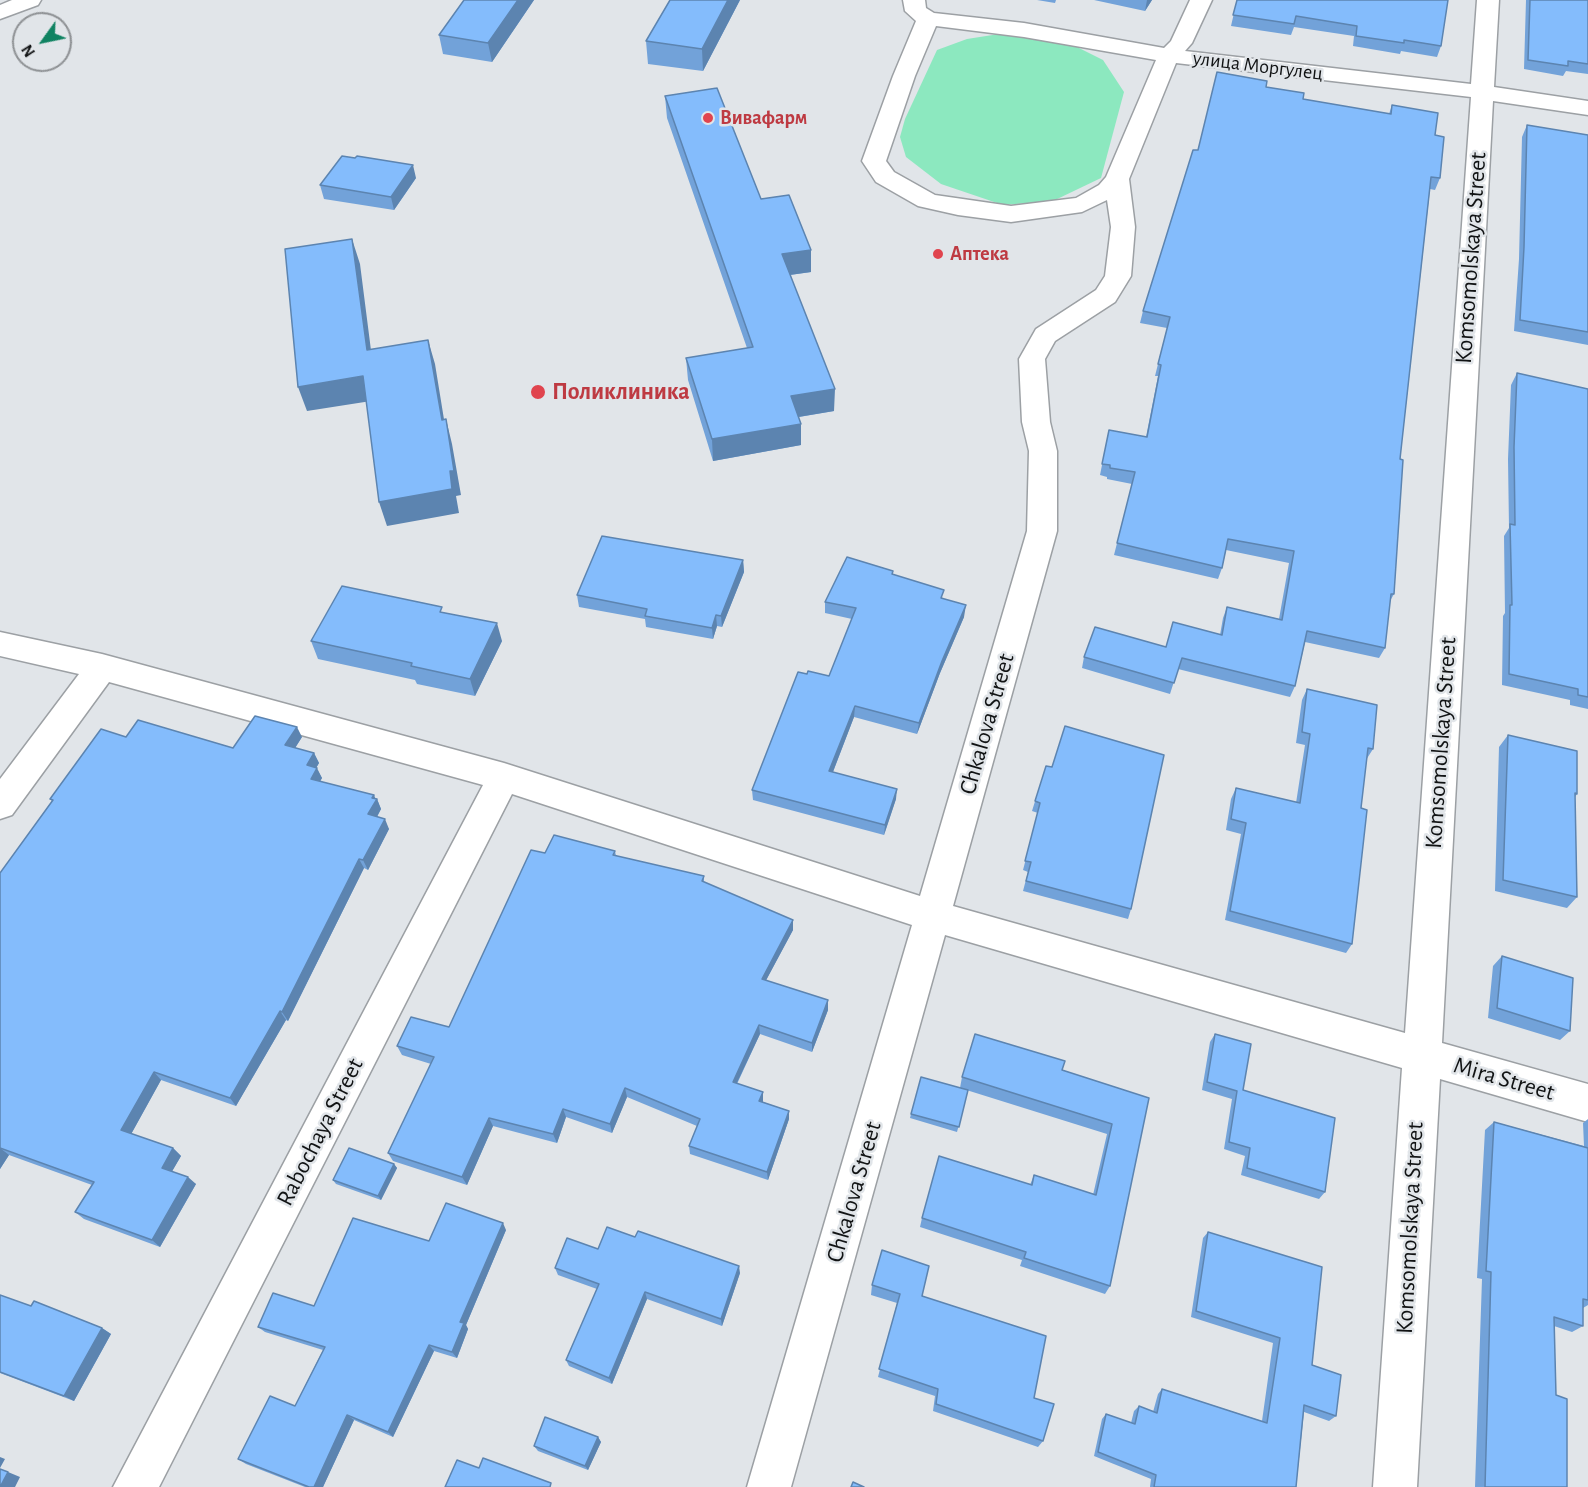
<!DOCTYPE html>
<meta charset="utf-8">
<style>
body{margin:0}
#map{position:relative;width:1588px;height:1487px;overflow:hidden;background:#e1e5e9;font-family:"Alegreya Sans",sans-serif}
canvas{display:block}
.north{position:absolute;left:12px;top:12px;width:60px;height:60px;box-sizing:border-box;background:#e1e5e9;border:2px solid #8e9194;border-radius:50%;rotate:237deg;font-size:16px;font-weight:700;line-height:24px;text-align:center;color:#111314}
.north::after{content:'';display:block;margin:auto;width:21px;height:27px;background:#108362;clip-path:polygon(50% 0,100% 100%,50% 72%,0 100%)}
</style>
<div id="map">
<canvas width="1588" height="1487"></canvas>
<div class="north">N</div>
</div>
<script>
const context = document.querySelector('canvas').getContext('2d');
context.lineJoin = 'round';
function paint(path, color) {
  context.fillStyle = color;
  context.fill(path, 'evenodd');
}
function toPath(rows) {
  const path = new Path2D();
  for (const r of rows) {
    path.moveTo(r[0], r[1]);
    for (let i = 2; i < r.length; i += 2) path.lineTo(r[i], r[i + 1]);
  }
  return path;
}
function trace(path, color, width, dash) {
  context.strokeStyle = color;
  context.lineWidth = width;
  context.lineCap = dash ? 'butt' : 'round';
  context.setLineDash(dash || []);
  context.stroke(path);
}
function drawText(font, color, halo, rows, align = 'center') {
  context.font = font + ' "Alegreya Sans",sans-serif';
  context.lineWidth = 5;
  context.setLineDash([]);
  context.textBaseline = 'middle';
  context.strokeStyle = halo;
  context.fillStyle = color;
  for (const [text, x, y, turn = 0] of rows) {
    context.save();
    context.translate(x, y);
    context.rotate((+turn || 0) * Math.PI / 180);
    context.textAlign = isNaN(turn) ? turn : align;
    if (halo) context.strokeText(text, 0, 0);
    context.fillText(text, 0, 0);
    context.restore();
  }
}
paint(toPath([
 [999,34,1069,43,1103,60,1124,92,1101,178,1053,201,1003,205,941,184,906,157,900,137,905,119,937,50,967,39]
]), '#8ce8bf');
const street = toPath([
 [12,0,41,0,38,5,0,19,0,5,12,0],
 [903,0,925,0,926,8,934,13,1024,23,1164,48,1171,41,1190,0,1212,0,1192,43,1185,51,1471,84,1477,0,1499,0,1494,87,1588,101,1588,115,1493,101,1442,1043,1588,1084,1588,1122,1440,1079,1417,1487,1373,1487,1402,1068,945,935,791,1487,747,1487,912,925,512,794,159,1487,113,1487,483,785,109,682,12,815,0,819,0,779,79,674,0,656,0,632,102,654,504,763,920,896,1027,531,1029,451,1022,422,1019,359,1036,329,1096,290,1105,276,1111,227,1107,200,1082,212,1011,222,958,215,918,206,876,182,862,161,893,76,916,21,905,11,903,0],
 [936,26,1024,37,1156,60,1106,177,1099,185,1076,198,1011,206,935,195,894,172,886,161,915,76,936,26],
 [1176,63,1471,97,1405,1033,953,906,1057,531,1057,451,1050,422,1045,359,1055,341,1115,302,1131,276,1135,227,1129,179,1176,63]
]);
trace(street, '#9ca0a4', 3);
paint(street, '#fff');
paint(toPath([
 [464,0,534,0,492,62,443,54,439,35],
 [740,0,703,71,648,64,646,41],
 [1037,0,1056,0,1055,3],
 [1094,0,1152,0,1145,11],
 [1237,0,1448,0,1441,46,1437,57,1401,51,1400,54,1353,46,1354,36,1294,27,1291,35,1231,26],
 [1526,0,1588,0,1588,74,1566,71,1563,76,1524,69],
 [1266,87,1303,99,1389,114,1392,105,1435,135,1440,178,1435,190,1430,189,1400,459,1394,594,1390,601,1385,648,1379,658,1305,642,1295,686,1290,697,1178,669,1170,694,1082,668,1084,657,1165,647,1220,635,1223,618,1227,607,1279,619,1289,563,1226,550,1222,568,1218,579,1114,555,1132,484,1107,479,1107,477,1100,475,1109,430,1146,437,1158,376,1155,376,1167,328,1140,323,1143,311,1198,150],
 [665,96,761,199,811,250,811,272,790,275,834,411,799,417,801,445,713,461,688,380,686,358,747,348,667,118],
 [1527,125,1588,135,1588,345,1514,331,1519,259,1522,137],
 [416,178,394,210,324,199,320,185],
 [1517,373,1588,389,1588,709,1570,705,1570,700,1502,685,1503,616,1505,613,1504,536,1509,528,1508,459,1511,385],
 [743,560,744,572,722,627,717,626,713,639,646,627,645,619,579,607,577,595],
 [893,574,943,598,964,617,940,673,917,734,854,717,833,772,896,799,884,835,753,800,752,790,807,674,829,676,852,619,825,613,825,602],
 [443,612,502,641,475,696,417,684,415,680,318,659,311,641],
 [1307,689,1373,749,1366,760,1361,808,1352,944,1346,953,1225,920,1241,834,1226,830,1231,799,1236,788,1296,803,1305,745,1296,743,1302,700],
 [1508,735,1577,794,1575,797,1577,897,1567,908,1495,891,1499,747],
 [302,737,295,748,314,753,319,763,316,768,322,778,320,781,377,799,381,809,377,817,389,829,368,870,364,868,288,1021,286,1020,236,1106,161,1080,131,1134,173,1148,181,1156,172,1171,196,1184,160,1247,84,1219,75,1212,92,1185,9,1155,0,1169,0,873,52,801,50,799,233,748],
 [1046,766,1131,909,1128,919,1023,891,1028,872,1023,870,1038,813,1032,811],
 [615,851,616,856,704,876,704,882,793,930,766,980,828,1010,812,1052,760,1034,737,1084,763,1092,763,1102,789,1111,789,1119,768,1180,690,1154,689,1146,697,1126,627,1097,612,1133,566,1117,557,1143,493,1126,467,1185,393,1161,388,1153,431,1064,402,1055,397,1046,449,1027,545,853],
 [1502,956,1570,1031,1560,1040,1488,1018,1493,966],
 [1215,1034,1243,1090,1325,1192,1319,1199,1241,1175,1245,1156,1224,1149,1232,1099,1202,1090,1210,1042],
 [1062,1070,1149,1098,1110,1286,1105,1294,1020,1266,1022,1260,920,1227,922,1218,1030,1185,1034,1175,1093,1195,1107,1134,960,1088,962,1077],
 [968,1090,957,1132,910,1118,911,1114],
 [1588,1119,1588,1305,1583,1308,1583,1326,1572,1332,1554,1326,1556,1395,1567,1487,1475,1487,1482,1279,1477,1278,1485,1130,1494,1122,1584,1146,1583,1123],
 [394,1164,397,1168,381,1200,336,1184,333,1180],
 [506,1230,466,1325,468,1329,457,1358,434,1351,393,1437,354,1420,323,1487,305,1487,246,1464,238,1459,295,1406,323,1350,265,1332,258,1327,314,1306,429,1241],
 [1208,1232,1312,1365,1336,1416,1329,1421,1304,1412,1296,1487,1150,1487,1151,1479,1094,1456,1102,1419,1106,1414,1131,1423,1134,1411,1139,1406,1153,1412,1158,1394,1162,1389,1262,1421,1273,1343,1191,1317,1203,1238],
 [598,1249,740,1273,722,1326,647,1299,612,1384,569,1366,566,1360,597,1289,558,1275,555,1268],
 [872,1285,922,1296,1034,1398,1043,1441,1038,1447,933,1411,935,1396,878,1377,897,1303,871,1295],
 [0,1295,31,1306,102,1328,111,1334,74,1401,0,1373],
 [598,1437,601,1442,588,1470,538,1451,534,1446]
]), '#72a2d9');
paint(toPath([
 [518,0,534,0,492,62,488,43],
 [728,0,740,0,703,71,702,49],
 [1147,0,1152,0,1145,11],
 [413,165,416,178,394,210,391,197],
 [352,239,360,264,374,374,367,350],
 [811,250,811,272,782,276,782,254],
 [428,340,435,364,448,444,442,420],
 [363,376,371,401,307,411,298,387],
 [835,389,834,411,792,418,791,396],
 [446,419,452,444,461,495,456,496,459,513,387,526,379,502,450,471],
 [801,424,801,445,713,461,712,439],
 [743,560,744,572,722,627,721,616],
 [966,605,964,617,940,673,917,734,919,723,942,661],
 [716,615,717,626,713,639,712,628],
 [497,623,502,641,475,696,470,679],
 [855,706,854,717,829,782,829,771],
 [297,727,302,737,290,756,285,745],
 [314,753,319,763,312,775,307,765],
 [317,768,322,778,316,789,311,779],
 [897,789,896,799,884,835,885,825],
 [374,795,376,800,377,799,381,809,373,824,368,814,372,798],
 [385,819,389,829,368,870,363,860],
 [359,859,364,868,288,1021,282,1012],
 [793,920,793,930,762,988,762,979],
 [828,1000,828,1010,812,1052,812,1043],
 [280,1011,286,1020,236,1106,230,1098],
 [759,1025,760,1034,733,1091,733,1082],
 [154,1072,161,1080,129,1138,121,1130],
 [625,1088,627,1097,612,1133,610,1124],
 [763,1092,763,1101,760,1110,759,1101],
 [563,1109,566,1117,557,1143,553,1134],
 [789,1111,789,1119,768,1180,767,1172],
 [489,1118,493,1126,467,1185,462,1177],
 [0,1148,9,1155,0,1169],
 [173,1148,181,1156,170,1175,162,1168],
 [394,1164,397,1168,381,1200,378,1196],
 [188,1177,196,1184,160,1247,152,1240],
 [503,1223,506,1230,466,1325,468,1329,457,1358,452,1352,460,1322],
 [739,1266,740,1273,722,1326,721,1319],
 [645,1292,647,1299,612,1384,609,1378],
 [102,1328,111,1334,74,1401,64,1396],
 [429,1345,434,1351,393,1437,388,1432],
 [347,1415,354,1420,323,1487,314,1487],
 [598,1437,601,1442,588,1470,585,1466],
 [0,1457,5,1459,0,1468],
 [8,1472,20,1477,15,1487,0,1487]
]), '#5c84b0');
const building = toPath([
 [464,0,518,0,488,43,439,35,464,0],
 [670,0,728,0,702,49,646,41,670,0],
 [1237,0,1448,0,1441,46,1404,40,1404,43,1356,36,1357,26,1296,16,1294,24,1233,15,1237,0],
 [1530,0,1588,0,1588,64,1568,61,1568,66,1528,60,1530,0],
 [1217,72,1267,81,1266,87,1304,93,1303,99,1391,114,1392,105,1438,113,1435,135,1444,137,1440,178,1431,177,1400,459,1403,460,1394,594,1391,594,1385,648,1307,631,1295,686,1182,658,1174,683,1084,657,1095,627,1166,647,1173,622,1222,635,1227,607,1282,620,1294,551,1228,539,1222,568,1117,543,1135,472,1110,468,1110,465,1102,464,1109,430,1147,437,1161,365,1158,364,1170,317,1143,311,1193,150,1198,150,1217,72],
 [717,88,761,199,789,195,811,250,782,254,835,389,791,396,801,424,712,439,686,358,753,347,665,96,717,88],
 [1527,125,1588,135,1588,332,1520,320,1524,247,1527,125],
 [342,156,355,158,357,156,413,165,391,197,320,185,342,156],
 [352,239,367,350,428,340,442,420,446,419,454,471,450,471,452,489,379,502,363,376,298,387,285,249,352,239],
 [1517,373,1588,389,1588,697,1578,695,1578,689,1509,674,1510,605,1512,605,1510,524,1515,525,1514,447,1517,373],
 [602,536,743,560,721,616,716,615,712,628,645,616,647,609,577,595,602,536],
 [847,557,893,571,892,574,944,590,941,598,966,605,942,661,919,723,855,706,829,771,897,789,885,825,752,790,798,672,807,674,808,671,829,676,856,608,825,602,847,557],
 [342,586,442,607,440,612,497,623,470,679,411,666,412,663,311,641,342,586],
 [1307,689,1377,705,1373,749,1368,748,1361,808,1367,810,1352,944,1230,911,1246,823,1231,819,1236,788,1300,803,1310,734,1302,732,1307,689],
 [255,716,297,727,285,745,314,753,307,765,317,768,311,779,374,795,372,798,377,799,368,814,385,819,363,860,359,859,282,1012,280,1011,230,1098,154,1072,121,1130,173,1148,162,1168,188,1177,152,1240,75,1212,94,1182,0,1148,0,873,53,800,50,799,101,729,126,737,138,720,233,748,255,716],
 [1065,726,1164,755,1131,909,1026,881,1031,862,1025,861,1040,803,1035,801,1046,766,1052,767,1065,726],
 [1508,735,1577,751,1577,794,1575,793,1577,897,1503,880,1508,735],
 [554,835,615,851,613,855,704,876,702,881,793,920,762,979,828,1000,812,1043,759,1025,733,1082,763,1092,759,1101,789,1111,767,1172,689,1146,700,1119,625,1088,610,1124,563,1109,553,1134,489,1118,462,1177,388,1153,434,1057,397,1046,411,1017,449,1027,531,850,545,853,554,835],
 [1502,956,1573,978,1570,1031,1497,1008,1502,956],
 [975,1034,1065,1061,1062,1070,1149,1098,1110,1286,1024,1258,1026,1252,922,1218,939,1156,1032,1185,1034,1175,1096,1195,1112,1124,962,1077,975,1034],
 [1215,1034,1251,1044,1243,1090,1335,1118,1325,1192,1247,1168,1250,1148,1229,1142,1237,1091,1207,1082,1215,1034],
 [921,1077,968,1090,959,1127,911,1114,921,1077],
 [1494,1122,1588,1148,1588,1300,1583,1299,1583,1326,1554,1317,1556,1395,1567,1399,1567,1487,1485,1487,1491,1272,1486,1271,1494,1122],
 [349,1148,394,1164,378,1196,333,1180,349,1148],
 [446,1203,503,1223,460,1322,464,1323,452,1352,429,1345,388,1432,347,1415,314,1487,309,1487,238,1459,270,1396,295,1406,325,1347,258,1327,273,1293,314,1306,353,1218,429,1241,446,1203],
 [607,1227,635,1237,638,1231,739,1266,721,1319,645,1292,609,1378,566,1360,599,1284,555,1268,567,1238,598,1249,607,1227],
 [1208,1232,1322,1267,1312,1365,1341,1375,1336,1416,1304,1405,1296,1487,1154,1487,1156,1475,1098,1452,1106,1414,1135,1424,1139,1406,1157,1413,1162,1389,1267,1423,1280,1338,1196,1311,1208,1232],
 [882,1250,929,1266,922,1296,1046,1336,1034,1398,1054,1404,1043,1441,936,1404,938,1389,879,1369,900,1294,872,1285,882,1250],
 [0,1295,31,1306,34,1301,102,1328,64,1396,0,1372,0,1295],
 [545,1417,598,1437,585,1466,534,1446,545,1417],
 [483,1458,551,1483,550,1487,445,1487,457,1460,479,1468,483,1458],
 [0,1469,8,1472,0,1487,0,1469],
 [853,1482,864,1487,851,1487,853,1482]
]);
paint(building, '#84bcfc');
trace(building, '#5c84b0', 1.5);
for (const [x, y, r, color] of [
 [708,118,6,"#e0444e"],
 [938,254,6,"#e0444e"],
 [538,392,8,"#e0444e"]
]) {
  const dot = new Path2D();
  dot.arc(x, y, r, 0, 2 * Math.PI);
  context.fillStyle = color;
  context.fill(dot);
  trace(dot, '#e1e5e9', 2);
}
drawText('20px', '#111314', '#e1e5e9', [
 ["улица Моргулец",1258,66,7]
]);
drawText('bold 20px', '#be3a42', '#e1e5e9', [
 ["Вивафарм",720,118],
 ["Аптека",950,254]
], 'left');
drawText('24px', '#111314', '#e1e5e9', [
 ["Komsomolskaya Street",1471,258,-86],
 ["Chkalova Street",987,724,-74],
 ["Komsomolskaya Street",1441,743,-86],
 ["Mira Street",1504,1079,16],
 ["Rabochaya Street",320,1132,-63],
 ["Chkalova Street",854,1192,-74],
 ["Komsomolskaya Street",1410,1228,-87]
]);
drawText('bold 24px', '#be3a42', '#e1e5e9', [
 ["Поликлиника",552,392]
], 'left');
</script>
